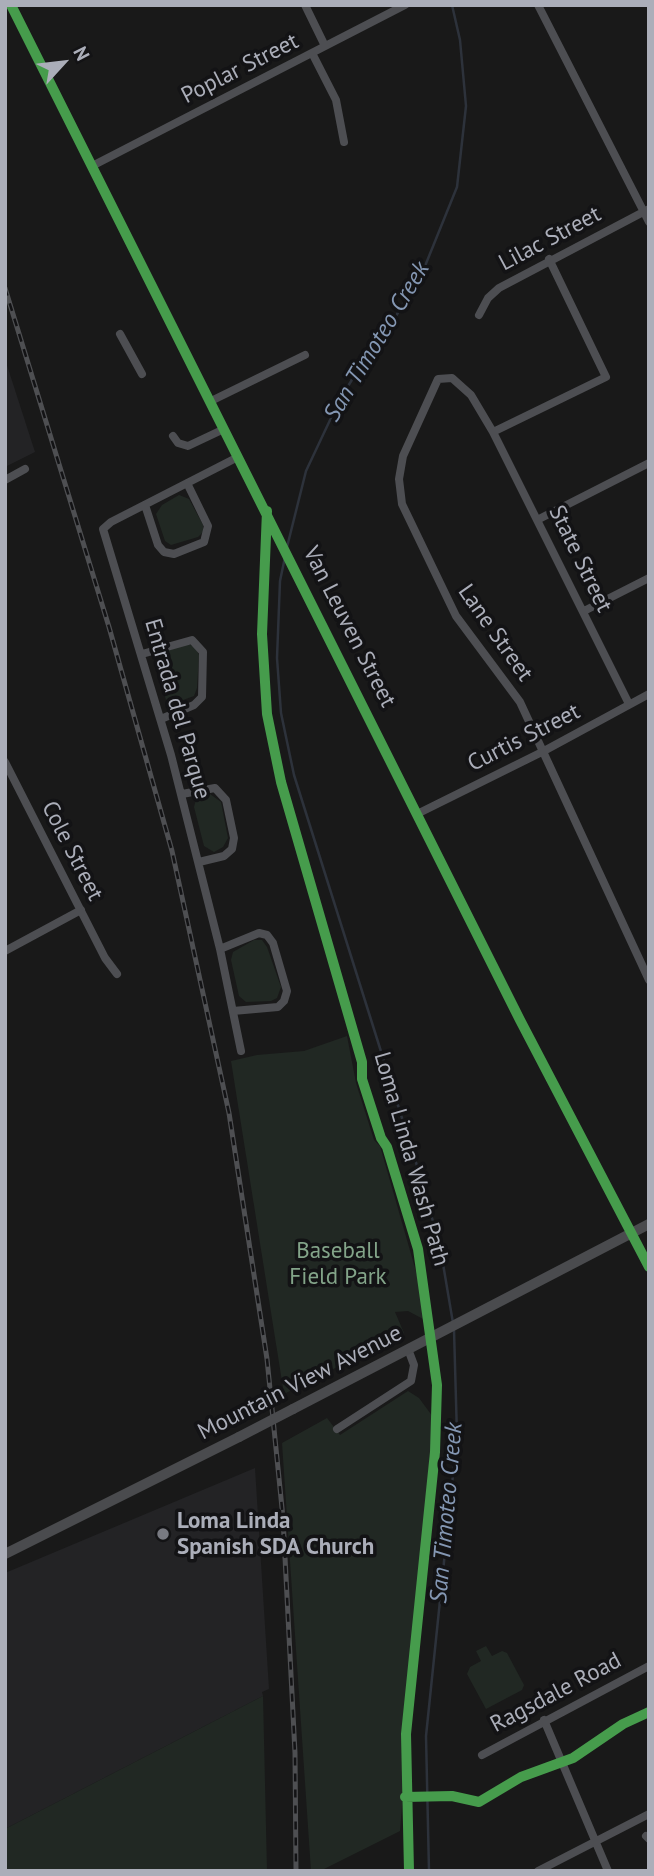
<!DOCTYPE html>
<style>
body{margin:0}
#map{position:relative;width:654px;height:1876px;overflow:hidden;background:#191919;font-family:"PT Sans",sans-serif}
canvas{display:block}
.frame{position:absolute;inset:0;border:7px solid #abaeb9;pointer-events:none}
.north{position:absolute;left:28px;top:28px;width:70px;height:70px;-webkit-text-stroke:5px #131315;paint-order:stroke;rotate:63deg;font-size:19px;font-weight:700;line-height:28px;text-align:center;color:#abaeb9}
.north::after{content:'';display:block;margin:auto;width:24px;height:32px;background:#abaeb9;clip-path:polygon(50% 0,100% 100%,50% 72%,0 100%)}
</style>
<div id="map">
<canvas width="654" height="1876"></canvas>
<div class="frame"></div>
<div class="north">N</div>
</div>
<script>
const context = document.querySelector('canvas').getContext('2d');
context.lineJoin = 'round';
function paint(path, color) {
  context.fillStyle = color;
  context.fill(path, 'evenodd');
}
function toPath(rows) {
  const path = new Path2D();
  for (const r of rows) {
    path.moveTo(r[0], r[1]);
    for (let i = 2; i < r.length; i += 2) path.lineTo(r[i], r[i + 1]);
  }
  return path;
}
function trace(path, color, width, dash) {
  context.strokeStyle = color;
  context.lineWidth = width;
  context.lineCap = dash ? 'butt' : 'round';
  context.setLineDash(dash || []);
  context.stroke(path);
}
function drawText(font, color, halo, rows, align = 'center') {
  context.font = font + ' "PT Sans",sans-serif';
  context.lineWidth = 7;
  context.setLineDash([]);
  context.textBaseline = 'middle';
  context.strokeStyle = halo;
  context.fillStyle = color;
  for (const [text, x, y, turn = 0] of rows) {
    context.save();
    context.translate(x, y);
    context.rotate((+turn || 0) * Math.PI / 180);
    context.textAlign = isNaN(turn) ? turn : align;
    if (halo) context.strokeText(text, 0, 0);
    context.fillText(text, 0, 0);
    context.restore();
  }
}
paint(toPath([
 [5,359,35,452,5,467],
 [255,1468,269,1689,262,1692,263,1696,5,1829,5,1573]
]), '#232325');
paint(toPath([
 [179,495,189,499,203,525,203,532,198,537,171,545,165,541,156,514,162,505],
 [185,644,195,646,199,655,197,688,194,696,175,703,166,700,155,663,159,654],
 [210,794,221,802,228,838,223,847,214,852,204,846,194,807,197,796],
 [254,940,262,940,267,947,281,987,277,998,271,1001,246,1002,239,996,231,960,233,952],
 [347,1036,356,1083,374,1140,380,1146,417,1275,425,1320,408,1311,395,1312,404,1333,284,1394,231,1061,257,1055,304,1051],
 [408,1391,419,1398,433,1417,400,1831,320,1871,311,1871,282,1443,327,1418,340,1435],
 [486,1646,492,1656,502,1651,507,1653,524,1685,522,1690,486,1709,467,1674,470,1667,481,1661,476,1651],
 [263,1696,267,1871,5,1871,5,1829]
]), '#212823');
trace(toPath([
 [287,547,306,471,339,401,353,378,369,361,423,271,457,187,466,106,460,40,452,5],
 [285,557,280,581,277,658,281,713,294,775,418,1169,440,1246,453,1323],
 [429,1871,426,1736,457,1436,454,1330]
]), '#2d323b', 2.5);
trace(toPath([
 [11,5,520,1020,649,1267],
 [305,5,325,46],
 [538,5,649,222],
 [312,53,336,100,344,142],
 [92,166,405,5],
 [479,315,488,298,499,288,649,209],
 [120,334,142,374],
 [211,401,305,355],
 [493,432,606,377,549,259],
 [173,436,178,443,188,446,224,429],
 [238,457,111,522,103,529,171,755,220,949,241,1051],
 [5,480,25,469],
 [145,505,158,545,164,552,174,554,204,542,208,526,187,483],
 [539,519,649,463],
 [584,611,649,578],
 [142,654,192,640,203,652,202,697,194,705,161,719],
 [629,704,493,432,471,395,452,378,438,379,403,456,399,479,402,504,456,616,520,702,649,980],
 [5,762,105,958,117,974],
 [182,794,215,788,226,800,234,838,232,849,224,856,199,862],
 [417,814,542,752,649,694],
 [220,949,259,933,267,935,273,943,287,991,284,1001,278,1007,233,1011],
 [5,951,81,910],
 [337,1429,411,1381,414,1365,408,1349],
 [544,1720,608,1871],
 [482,1755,649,1666],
 [646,1836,649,1839],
 [538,1871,649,1814]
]), '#4d4e52', 8);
trace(toPath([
 [293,1409,649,1224],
 [5,1554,239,1437]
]), '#4a4b4e', 10);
const rail = toPath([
 [5,288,109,627,172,851,229,1113,267,1359,283,1518,295,1753,296,1871]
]);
trace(rail, '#4e4f52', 5);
trace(rail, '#131315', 2.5, [8]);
trace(toPath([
 [239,1437,293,1409]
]), '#4a4b4e', 10);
trace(toPath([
 [11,5,520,1020,649,1267],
 [267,511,262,634,267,714,281,782,362,1062,362,1079,381,1138,387,1147,418,1249,437,1385,435,1452,406,1734,409,1871],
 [405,1797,452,1796,479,1802,521,1777,573,1758,623,1724,649,1712]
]), '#469c4c', 10);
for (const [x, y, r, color] of [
 [163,1534,7,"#787a81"]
]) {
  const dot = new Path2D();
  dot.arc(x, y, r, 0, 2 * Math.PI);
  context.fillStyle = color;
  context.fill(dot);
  trace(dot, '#131315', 2.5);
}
drawText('23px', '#abaeb9', '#131315', [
 ["Poplar Street",240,69,-27],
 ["Lilac Street",550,239,-28],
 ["State Street",580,559,64],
 ["Van Leuven Street",349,627,63],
 ["Lane Street",495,633,55],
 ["Entrada del Parque",177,709,74],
 ["Curtis Street",524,738,-27],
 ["Cole Street",72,851,63],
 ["Loma Linda Wash Path",411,1159,74],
 ["Mountain View Avenue",300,1383,-27],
 ["Ragsdale Road",556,1693,-28]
]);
drawText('23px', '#83a489', '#131315', [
 ["Baseball",338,1251],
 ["Field Park",338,1277]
]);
drawText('bold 23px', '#abaeb9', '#131315', [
 ["Loma Linda",177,1521],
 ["Spanish SDA Church",177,1547]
], 'left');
drawText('italic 24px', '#8497b3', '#131315', [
 ["San Timoteo Creek",377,342,-59],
 ["San Timoteo Creek",447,1513,-85]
]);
</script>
